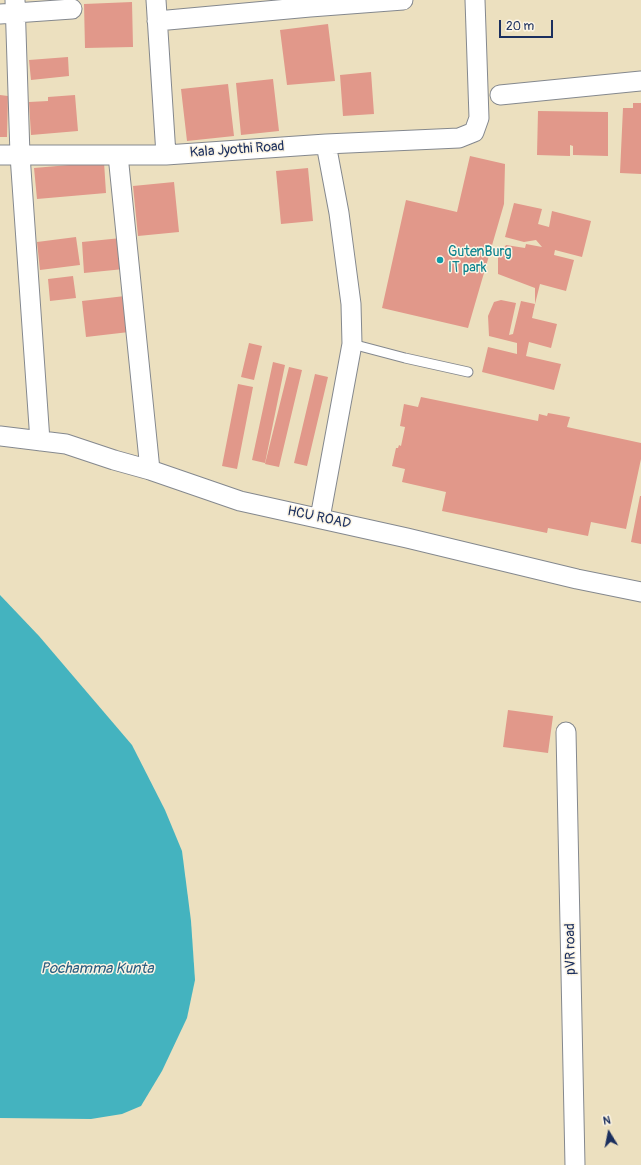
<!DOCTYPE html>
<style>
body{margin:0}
#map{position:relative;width:641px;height:1165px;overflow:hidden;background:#ece0bf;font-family:Pangolin,sans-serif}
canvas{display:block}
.north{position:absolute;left:589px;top:1113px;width:40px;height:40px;-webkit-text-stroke:3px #fcf5e5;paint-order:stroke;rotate:350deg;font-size:11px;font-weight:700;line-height:16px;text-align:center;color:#1b2f5e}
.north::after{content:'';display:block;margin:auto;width:14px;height:18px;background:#1b2f5e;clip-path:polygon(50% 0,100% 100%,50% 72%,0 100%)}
.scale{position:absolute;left:499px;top:20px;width:54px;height:18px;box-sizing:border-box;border:2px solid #1b2f5e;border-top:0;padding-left:5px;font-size:12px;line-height:14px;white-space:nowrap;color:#1b2f5e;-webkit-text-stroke:3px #fcf5e5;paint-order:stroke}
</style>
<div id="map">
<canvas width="641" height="1165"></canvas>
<div class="north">N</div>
<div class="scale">20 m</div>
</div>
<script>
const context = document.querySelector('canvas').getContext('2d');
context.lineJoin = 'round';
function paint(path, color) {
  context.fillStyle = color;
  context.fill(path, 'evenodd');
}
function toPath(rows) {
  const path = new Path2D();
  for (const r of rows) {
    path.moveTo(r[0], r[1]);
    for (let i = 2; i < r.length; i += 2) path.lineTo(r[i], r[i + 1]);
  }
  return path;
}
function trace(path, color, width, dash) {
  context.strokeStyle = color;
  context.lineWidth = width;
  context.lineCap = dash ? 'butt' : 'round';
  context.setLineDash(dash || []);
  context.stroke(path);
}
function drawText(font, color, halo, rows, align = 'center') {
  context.font = font + ' Pangolin,sans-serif';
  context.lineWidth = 3;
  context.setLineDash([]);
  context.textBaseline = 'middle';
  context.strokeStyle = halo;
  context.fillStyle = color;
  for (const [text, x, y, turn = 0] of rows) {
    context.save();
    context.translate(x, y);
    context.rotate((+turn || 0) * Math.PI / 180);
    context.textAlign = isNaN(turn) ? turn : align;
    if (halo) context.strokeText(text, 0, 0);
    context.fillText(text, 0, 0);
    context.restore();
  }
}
paint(toPath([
 [0,595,39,636,132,745,165,810,182,851,191,921,195,980,187,1018,162,1071,141,1106,122,1114,91,1119,0,1118]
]), '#44b3bf');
paint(toPath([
 [132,2,133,47,85,48,84,4],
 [328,24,335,81,287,85,280,30],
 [68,57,69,76,31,80,29,60],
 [371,72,374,114,343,116,340,75],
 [273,79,279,131,241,135,236,83],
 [228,84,234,136,187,141,181,89],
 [0,95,8,96,7,137,0,137],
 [75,95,78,131,31,135,29,102,48,101,48,97],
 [633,103,641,103,641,174,620,173,623,108,633,108],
 [538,111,608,112,608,156,573,155,573,146,570,145,570,156,537,155],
 [470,156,505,164,504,204,468,328,382,308,406,200,457,212],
 [104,162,106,193,37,199,34,168],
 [308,168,313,221,281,224,276,171],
 [174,182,179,232,138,236,133,186],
 [514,203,542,209,538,224,549,227,552,211,591,221,582,257,555,250,554,255,574,260,566,291,540,284,535,304,535,288,498,274,498,257,506,245,525,248,526,244,542,247,536,240,524,242,505,237],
 [76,237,80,265,40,270,37,242],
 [121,238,124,269,84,273,82,242],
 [73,276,76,298,50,301,48,279],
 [125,296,129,332,86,337,82,301],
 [501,300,516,303,509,335,513,334,521,301,535,304,532,318,557,324,551,348,529,342,526,356,561,364,554,390,482,372,488,347,517,354,517,343,489,336,488,316,494,302],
 [249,343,262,346,254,380,241,377],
 [273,362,285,365,265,463,252,460],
 [289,367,302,370,279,467,265,464],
 [315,374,328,377,307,466,294,463],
 [238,384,253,387,237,469,222,466],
 [421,397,538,421,539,414,547,416,548,413,570,417,567,427,641,443,641,459,626,529,591,522,588,536,548,528,547,533,442,511,446,492,402,482,405,469,392,466,396,448,398,448,399,445,401,446,405,427,400,426,404,404,418,407],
 [640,496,641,496,641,544,631,542],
 [508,710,553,716,548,753,503,747]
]), '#e1988a');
const lane = toPath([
 [352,344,405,358,468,372]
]);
const street = toPath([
 [15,0,20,155,40,441],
 [156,0,166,155],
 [0,14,72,9],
 [157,21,310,7,403,0],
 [500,95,641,81],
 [0,155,166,155,326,144,459,138,474,132,479,118,475,0],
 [118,155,150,470],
 [0,436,66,444,114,460,150,470,240,501,407,538,577,579,641,592],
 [320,518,352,344,351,304,339,213,326,144],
 [566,732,575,1165]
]);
trace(lane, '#84888e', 11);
trace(street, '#84888e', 21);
trace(lane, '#fff', 9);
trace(street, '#fff', 19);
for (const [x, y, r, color] of [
 [440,260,4,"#0f9aa8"]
]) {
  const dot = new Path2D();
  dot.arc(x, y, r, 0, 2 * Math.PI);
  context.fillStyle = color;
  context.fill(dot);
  trace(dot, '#fcf5e5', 1.5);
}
drawText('14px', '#1b2f5e', '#fcf5e5', [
 ["Kala Jyothi Road",237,150,-4],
 ["HCU ROAD",319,518,12],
 ["pVR road",571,949,-91]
]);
drawText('14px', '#0d838f', '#fcf5e5', [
 ["GutenBurg",448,252],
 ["IT park",448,268]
], 'left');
drawText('italic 15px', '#295d80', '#fcf5e5', [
 ["Pochamma Kunta",97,969]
]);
</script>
